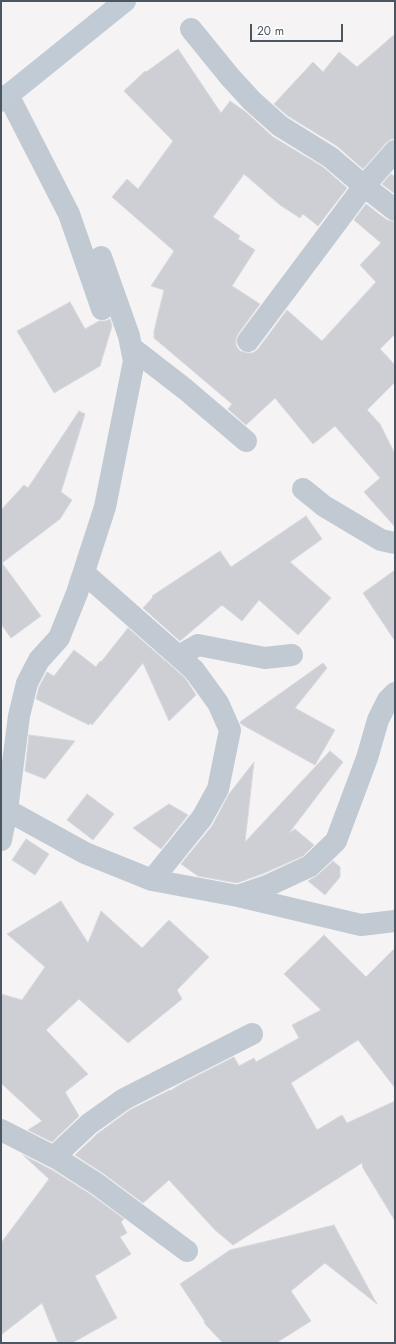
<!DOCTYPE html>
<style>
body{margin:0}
#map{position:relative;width:396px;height:1344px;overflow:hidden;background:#f5f3f3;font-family:Jost,sans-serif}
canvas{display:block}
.frame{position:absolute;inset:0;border:2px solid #4a5661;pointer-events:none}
.scale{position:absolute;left:250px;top:24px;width:93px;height:18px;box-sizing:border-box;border:2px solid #4a5661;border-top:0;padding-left:5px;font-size:12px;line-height:14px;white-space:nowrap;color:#4a5661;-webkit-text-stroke:3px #fff;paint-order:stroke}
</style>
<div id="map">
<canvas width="396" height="1344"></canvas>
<div class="frame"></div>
<div class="scale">20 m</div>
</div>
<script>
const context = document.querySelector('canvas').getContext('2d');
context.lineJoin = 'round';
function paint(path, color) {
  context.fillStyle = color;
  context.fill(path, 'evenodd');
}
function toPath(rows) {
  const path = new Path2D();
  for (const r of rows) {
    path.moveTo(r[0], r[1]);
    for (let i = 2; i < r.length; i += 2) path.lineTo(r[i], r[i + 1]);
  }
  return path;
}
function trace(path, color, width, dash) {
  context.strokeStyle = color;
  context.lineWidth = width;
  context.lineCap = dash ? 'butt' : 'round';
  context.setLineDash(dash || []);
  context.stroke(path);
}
const building = toPath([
 [395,34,395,139,391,139,386,143,363,169,337,146,288,116,274,104,313,62,323,72,339,52,357,67,395,34],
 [178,49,221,113,230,101,247,113,273,137,323,167,347,188,318,226,303,214,300,218,280,205,244,174,213,217,240,236,238,239,255,250,232,286,260,304,238,334,236,339,236,346,240,351,247,353,253,353,258,349,287,310,322,341,376,282,360,265,381,243,354,220,366,204,387,220,395,222,395,334,380,349,395,365,395,382,367,410,380,424,395,454,395,527,364,492,380,478,335,426,313,444,275,398,246,425,228,409,232,404,154,338,154,331,164,290,151,286,174,251,112,197,127,179,138,189,173,141,124,91,145,71,146,72,178,49],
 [391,174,395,177,395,194,382,184,391,174],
 [70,302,85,329,99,321,106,321,110,319,112,326,100,366,54,393,17,331,70,302],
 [79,411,85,414,61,492,72,500,60,519,2,563,41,616,11,638,1,624,1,510,24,485,28,488,79,411],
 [306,516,322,539,290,562,331,598,298,635,259,600,242,621,222,605,180,641,143,608,153,597,152,596,220,551,231,567,306,516],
 [395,570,395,641,363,593,395,570],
 [128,628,185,678,196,695,169,721,143,663,92,725,90,723,89,725,36,699,39,687,47,672,54,676,74,650,96,667,100,661,101,662,128,628],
 [323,663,327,668,295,708,335,730,315,765,241,724,240,722,323,663],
 [29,735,75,741,45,779,25,771,29,735],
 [330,751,343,762,289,833,295,829,314,845,303,856,262,874,237,883,198,876,181,864,212,826,229,794,254,762,245,842,330,751],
 [87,794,114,814,93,840,67,820,87,794],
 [169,804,188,815,161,849,133,828,169,804],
 [26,839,49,854,35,875,12,860,26,839],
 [333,861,340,867,340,877,325,895,308,881,318,875,333,861],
 [61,901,88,943,101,911,142,948,169,920,209,957,177,990,182,999,128,1043,79,999,46,1030,88,1074,65,1092,79,1116,52,1142,28,1130,42,1121,1,1083,1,994,22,1000,45,967,7,934,61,901],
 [324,935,366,977,395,948,395,1088,358,1040,291,1083,317,1130,342,1115,347,1123,395,1101,395,1221,363,1168,362,1163,233,1245,215,1230,169,1180,143,1203,104,1174,75,1155,97,1134,130,1110,170,1090,170,1091,181,1084,234,1057,239,1066,254,1058,256,1062,299,1038,292,1025,321,1010,284,974,324,935],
 [23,1155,52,1170,90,1194,124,1219,121,1222,127,1233,120,1237,131,1254,95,1276,117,1318,72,1343,58,1343,42,1303,1,1335,1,1243,49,1179,23,1155],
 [334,1225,377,1304,325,1263,291,1291,311,1321,276,1343,223,1343,204,1323,205,1322,180,1284,230,1250,334,1225]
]);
paint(building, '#cdcfd5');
trace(building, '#d7d9de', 1);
trace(toPath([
 [191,29,230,77,252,101,280,126,330,157,364,186,395,151],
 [8,95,69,214,102,309],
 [248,341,364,186,395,210],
 [132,348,185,389,246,441],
 [303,489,324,506,381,540,395,543],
 [84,573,194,670,218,703,230,730,218,789,202,818,152,880],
 [179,656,198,645,265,658,292,655],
 [1,808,7,810,85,853,152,880,238,896,267,886,310,866,336,841,367,758,378,720,388,700,395,693],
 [1,840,7,810,19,716,27,683,39,660,59,638,77,593,105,507,134,361,129,336,101,257],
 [238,896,361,925,395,921],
 [1,1130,58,1159,97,1184,187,1251],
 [54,1157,89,1124,124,1099,252,1034]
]), '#c1cad2', 22);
trace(toPath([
 [1,101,125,1]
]), '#c1cbd6', 22);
</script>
